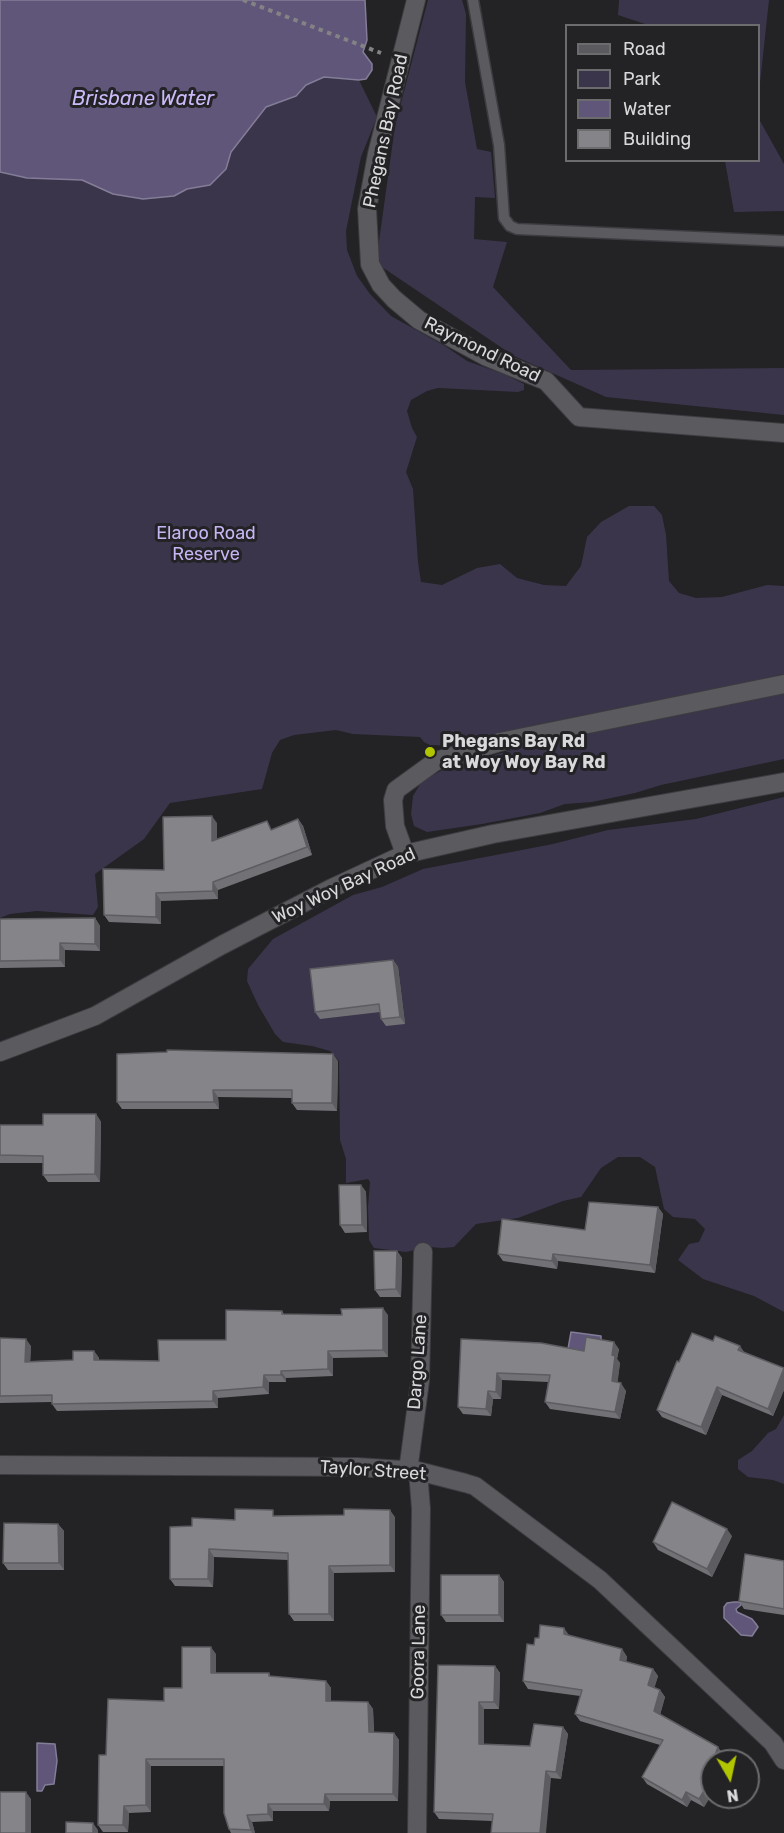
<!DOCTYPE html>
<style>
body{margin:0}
#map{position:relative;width:784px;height:1833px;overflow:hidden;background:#232225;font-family:Rubik,sans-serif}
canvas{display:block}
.legend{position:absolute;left:565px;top:24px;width:195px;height:138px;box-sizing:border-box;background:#232225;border:2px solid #6c6b6e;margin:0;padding:8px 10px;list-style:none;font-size:18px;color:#d9d8db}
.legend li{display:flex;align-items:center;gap:12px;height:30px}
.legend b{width:30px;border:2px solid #6c6b6e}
.north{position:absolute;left:700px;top:1749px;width:60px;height:60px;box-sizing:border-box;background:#232225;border:2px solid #6c6b6e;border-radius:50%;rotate:171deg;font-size:16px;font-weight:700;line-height:24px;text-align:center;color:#d9d8db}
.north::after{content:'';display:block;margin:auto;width:21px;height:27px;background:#b1c500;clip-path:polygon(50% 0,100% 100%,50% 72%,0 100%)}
</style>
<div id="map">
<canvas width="784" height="1833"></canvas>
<ul class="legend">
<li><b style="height:8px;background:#5b5a5e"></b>Road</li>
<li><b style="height:16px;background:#3b354b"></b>Park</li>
<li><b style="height:16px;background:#60567a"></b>Water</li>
<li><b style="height:16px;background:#858489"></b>Building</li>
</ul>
<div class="north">N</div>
</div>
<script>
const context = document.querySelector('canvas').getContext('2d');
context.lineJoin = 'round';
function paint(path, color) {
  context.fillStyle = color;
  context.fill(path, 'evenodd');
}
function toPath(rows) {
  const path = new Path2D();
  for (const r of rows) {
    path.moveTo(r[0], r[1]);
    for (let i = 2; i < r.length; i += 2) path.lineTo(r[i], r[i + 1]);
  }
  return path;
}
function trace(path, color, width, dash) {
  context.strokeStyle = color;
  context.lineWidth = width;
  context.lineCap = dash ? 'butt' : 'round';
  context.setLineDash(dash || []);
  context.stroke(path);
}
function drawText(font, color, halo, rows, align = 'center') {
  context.font = font + ' Rubik,sans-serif';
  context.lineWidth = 6;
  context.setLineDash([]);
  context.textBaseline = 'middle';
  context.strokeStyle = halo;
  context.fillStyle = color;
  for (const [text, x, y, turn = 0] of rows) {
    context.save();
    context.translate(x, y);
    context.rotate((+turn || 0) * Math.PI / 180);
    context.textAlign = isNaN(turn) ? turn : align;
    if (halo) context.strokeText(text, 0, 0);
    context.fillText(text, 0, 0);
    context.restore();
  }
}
paint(toPath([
 [428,0,462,0,466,14,465,82,477,149,491,152,495,198,475,197,474,239,507,242,493,287,571,370,784,368,784,415,606,397,514,356,376,263,395,126],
 [619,0,769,0,759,92,758,26,648,25,618,15],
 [324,77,359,80,377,117,361,157,346,231,347,250,357,276,370,294,391,316,445,346,467,361,506,375,524,384,524,390,518,392,438,388,427,391,411,400,407,411,412,428,417,437,406,472,413,489,418,562,421,582,442,585,477,568,500,564,517,578,544,585,566,586,581,566,587,537,601,522,629,506,654,506,662,515,666,535,669,581,679,593,696,598,722,597,767,585,784,586,784,674,459,746,430,745,424,742,420,737,353,734,336,730,294,735,280,740,272,753,262,789,170,803,144,839,95,874,98,907,93,915,37,911,10,914,0,918,0,172,27,178,82,180,113,194,174,196,187,189,210,185,226,169,231,152,266,107,296,96,306,85],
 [759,119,784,164,784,211,734,212,725,161,758,160],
 [784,692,784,759,661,785,635,793,592,802,565,804,540,813,482,824,427,832,414,826,411,814,413,796,422,781,446,768,531,745],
 [784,797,784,1312,754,1296,703,1279,678,1260,689,1244,699,1242,705,1229,695,1219,673,1217,664,1209,655,1167,640,1157,618,1157,601,1168,581,1197,563,1201,518,1218,476,1224,454,1247,443,1248,429,1247,406,1252,374,1248,369,1240,368,1207,370,1182,368,1179,346,1183,346,1159,340,1140,339,1061,330,1051,312,1046,283,1042,275,1034,258,1005,247,981,248,969,273,939,353,895,382,887,423,869,553,844,608,830,696,819],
 [784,1415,784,1484,773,1480,748,1477,738,1469,738,1460,752,1451,768,1433,776,1429]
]), '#3b354b');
const water = toPath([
 [0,0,365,0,367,40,363,52,372,64,372,70,366,79,359,80,324,77,306,85,296,96,266,107,231,152,226,169,210,185,187,189,174,196,143,199,113,194,82,180,27,178,0,172,0,0],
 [571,1332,601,1336,601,1342,587,1352,568,1349,571,1332],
 [734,1602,740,1602,741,1605,736,1609,737,1612,752,1619,756,1624,758,1627,752,1636,741,1635,724,1618,724,1607,727,1603,734,1602],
 [37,1743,55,1744,57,1761,54,1784,45,1785,42,1791,37,1791,37,1743]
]);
paint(water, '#60567a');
trace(water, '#847d97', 1.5);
const lane = toPath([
 [473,0,499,145,504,218,510,226,517,229,784,241]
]);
const street = toPath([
 [416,0,377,154,367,209,370,264,381,285,394,299,419,320,487,357,546,381,579,417,784,433],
 [405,854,395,826,393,800,396,790,436,761,500,742,784,684],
 [0,1052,95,1016,222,945,332,888,405,854,493,834,784,782],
 [0,1465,357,1467,418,1471,465,1483,475,1486,600,1580,773,1743,784,1760],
 [408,1471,420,1381,423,1252],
 [417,1833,421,1509,418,1471]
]);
trace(lane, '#3d3c40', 13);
trace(street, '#3d3c40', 20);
trace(toPath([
 [243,0,381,53]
]), '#838285', 4, [4.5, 4.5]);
trace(lane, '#5b5a5e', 10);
trace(street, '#5b5a5e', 18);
paint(toPath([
 [298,819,303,826,312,855,218,890,218,899,161,901,161,924,109,922,104,915,164,870,217,823,217,839,273,829],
 [95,918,100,926,100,951,65,950,65,967,0,968,0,919],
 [393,960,398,967,405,1024,386,1026,381,1019,380,1012,320,1019,315,1012],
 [338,1061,337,1111,297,1110,292,1103,292,1098,218,1097,219,1109,122,1109,117,1102],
 [96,1114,101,1122,100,1182,48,1182,43,1175,43,1163,0,1163,0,1125,43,1125],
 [361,1185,366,1192,367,1232,345,1233,340,1225],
 [658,1207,663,1214,655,1273,558,1261,557,1269,503,1261,498,1254,585,1230],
 [397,1251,402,1258,401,1297,380,1297,375,1290],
 [282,1311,284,1314,388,1315,388,1357,333,1358,333,1376,286,1378,286,1382,269,1382,269,1394,218,1398,218,1408,57,1411,52,1404,52,1402,0,1403,0,1338,31,1346,30,1361,73,1360,94,1351,99,1358,99,1360,159,1361,226,1340],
 [461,1339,584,1351,619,1349,617,1359,620,1363,617,1383,626,1391,620,1419,550,1409,545,1402,548,1382,502,1380,501,1399,493,1399,491,1416,463,1414,458,1407],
 [745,1353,784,1368,784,1390,773,1416,722,1395,706,1435,662,1417,657,1410,679,1362],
 [276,1516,395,1517,395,1572,334,1573,334,1621,294,1621,289,1614,288,1560,214,1557,213,1587,175,1586,170,1579,192,1526,235,1520],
 [58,1524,64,1531,64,1570,8,1570,3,1563],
 [732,1536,712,1577,658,1550,653,1542],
 [784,1561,784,1615,744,1609,739,1601],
 [499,1575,504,1582,504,1622,446,1622,441,1615],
 [569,1636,622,1649,627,1657,626,1662,653,1669,658,1676,654,1688,660,1690,665,1697,660,1715,723,1754,722,1758,712,1761,712,1794,704,1807,691,1800,687,1807,647,1784,642,1777,660,1745,580,1721,575,1714,580,1696,528,1689,523,1681,534,1645,539,1638],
 [216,1654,216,1673,269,1673,271,1677,326,1681,331,1688,331,1701,368,1702,373,1709,374,1732,394,1733,399,1740,398,1801,330,1801,329,1811,273,1811,273,1821,252,1822,255,1833,231,1833,229,1829,224,1766,151,1766,151,1812,129,1813,128,1832,103,1832,98,1825,106,1755,164,1701,182,1688],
 [438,1665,495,1666,500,1673,499,1709,484,1709,484,1744,530,1746,563,1727,568,1734,561,1779,551,1778,492,1821,439,1819,434,1812]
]), '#727276');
paint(toPath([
 [212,816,217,823,217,848,212,841],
 [298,819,303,826,312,855,307,847],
 [213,882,218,890,218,899,213,891],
 [156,893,161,901,161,924,156,917],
 [95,918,100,926,100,951,95,944],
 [60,943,65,950,65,967,60,960],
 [393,960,398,967,405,1024,400,1017],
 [333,1054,338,1061,337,1111,332,1103],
 [213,1090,218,1097,219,1109,214,1102],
 [96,1114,101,1122,100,1182,95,1174],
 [361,1185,366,1192,367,1232,362,1225],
 [658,1207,663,1214,655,1273,650,1265],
 [397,1251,402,1258,401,1297,396,1289],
 [553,1254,558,1261,557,1269,552,1261],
 [383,1308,388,1315,388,1357,383,1350],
 [26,1339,31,1346,30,1369,25,1362],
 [614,1342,619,1349,617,1359,620,1363,617,1388,612,1381,612,1355],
 [740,1346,745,1353,738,1350],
 [94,1351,99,1358,99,1368,94,1360],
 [328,1351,333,1358,333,1376,328,1369],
 [784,1370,784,1390,773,1416,768,1409],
 [281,1371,286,1378,286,1382,281,1375],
 [497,1373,502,1380,501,1399,496,1392],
 [264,1375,269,1382,269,1394,263,1387],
 [621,1383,626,1391,620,1419,615,1412],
 [717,1387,722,1395,706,1435,701,1427],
 [213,1391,218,1398,218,1408,213,1401],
 [488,1391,493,1399,491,1416,486,1409],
 [390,1510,395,1517,395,1572,390,1565],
 [58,1524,64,1531,64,1570,59,1563],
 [727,1529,732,1536,712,1577,707,1569],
 [209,1549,214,1557,213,1587,208,1579],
 [329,1566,334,1573,334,1621,329,1614],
 [499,1575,504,1582,504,1622,499,1615],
 [564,1628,569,1635,564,1634],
 [211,1647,216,1654,216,1681,211,1673],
 [622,1649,627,1657,625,1667,620,1660],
 [495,1666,500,1673,499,1709,494,1702],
 [653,1669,658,1676,653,1693,648,1685],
 [326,1681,331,1688,331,1708,326,1701],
 [660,1690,665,1697,659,1718,654,1711],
 [368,1702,373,1709,374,1739,369,1732],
 [479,1702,484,1709,484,1751,479,1744],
 [563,1727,568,1734,561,1779,556,1772],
 [394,1733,399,1740,398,1801,393,1794],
 [718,1747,723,1754,720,1761,715,1755],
 [146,1759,151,1766,151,1812,146,1805],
 [546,1771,551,1778,546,1833,540,1833],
 [712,1778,712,1794,704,1807,699,1799],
 [26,1792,31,1799,31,1833,26,1833],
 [686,1792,691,1800,687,1807,682,1800],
 [325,1794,330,1801,329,1811,324,1804],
 [268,1804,273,1811,273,1821,268,1814],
 [124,1806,129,1813,128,1832,123,1825],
 [247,1815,252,1822,255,1833,252,1833,251,1830],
 [93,1823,98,1830,98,1833,93,1833]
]), '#5d5c60');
const building = toPath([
 [212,816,212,841,267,821,271,830,298,819,307,847,213,882,213,891,156,893,156,917,104,915,103,869,164,870,163,817,212,816],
 [95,918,95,944,60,943,60,960,0,961,0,919,95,918],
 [393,960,400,1017,381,1019,379,1004,315,1012,310,969,393,960],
 [167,1050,333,1054,332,1103,292,1103,292,1090,213,1090,214,1102,117,1102,117,1054,167,1052,167,1050],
 [43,1114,96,1114,95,1174,43,1175,43,1156,0,1155,0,1125,43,1125,43,1114],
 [339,1185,361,1185,362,1225,340,1225,339,1185],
 [589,1202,658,1207,650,1265,553,1254,552,1261,498,1254,502,1219,585,1230,589,1202],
 [374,1251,397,1251,396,1289,375,1290,374,1251],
 [383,1308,383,1350,328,1351,328,1369,281,1371,281,1375,264,1375,263,1387,213,1391,213,1401,52,1404,52,1395,0,1396,0,1338,26,1339,25,1362,73,1360,73,1351,94,1351,94,1360,159,1361,158,1340,226,1340,226,1310,282,1311,282,1314,342,1315,341,1309,383,1308],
 [692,1333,713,1341,715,1336,740,1346,738,1350,784,1368,768,1409,717,1387,701,1427,657,1410,677,1361,679,1362,692,1333],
 [586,1337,614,1342,612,1355,615,1356,612,1381,621,1383,615,1412,545,1402,550,1375,497,1373,496,1392,488,1391,486,1409,458,1407,461,1339,541,1343,584,1351,586,1337],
 [672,1502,727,1529,707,1569,653,1542,672,1502],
 [235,1509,273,1510,273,1516,344,1515,344,1509,390,1510,390,1565,329,1566,329,1614,289,1614,288,1553,209,1549,208,1579,170,1579,170,1527,192,1526,192,1518,235,1520,235,1509],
 [4,1523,58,1524,59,1563,3,1563,4,1523],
 [745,1554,784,1561,784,1609,739,1601,745,1554],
 [441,1575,499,1575,499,1615,441,1615,441,1575],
 [540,1625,564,1628,564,1634,622,1649,620,1660,653,1669,648,1685,660,1690,654,1711,718,1747,715,1755,723,1759,722,1761,712,1761,712,1778,699,1799,686,1792,682,1800,642,1777,663,1740,575,1714,582,1690,523,1681,527,1644,534,1645,535,1638,539,1638,540,1625],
 [182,1647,211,1647,211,1673,269,1673,269,1676,326,1681,326,1701,368,1702,369,1732,394,1733,393,1794,325,1794,324,1804,268,1804,268,1814,247,1815,251,1830,229,1829,224,1813,224,1759,146,1759,146,1805,124,1806,123,1825,98,1825,99,1755,106,1755,108,1699,164,1701,164,1688,182,1688,182,1647],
 [438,1665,495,1666,494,1702,479,1702,479,1744,530,1746,534,1724,563,1727,556,1772,546,1771,540,1833,491,1833,493,1814,434,1812,438,1665],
 [0,1792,26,1792,26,1833,0,1833,0,1792],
 [66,1822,93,1823,93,1833,66,1833,66,1822]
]);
paint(building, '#858489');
trace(building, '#5d5c60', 1.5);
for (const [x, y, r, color] of [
 [430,752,6,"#b1c500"]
]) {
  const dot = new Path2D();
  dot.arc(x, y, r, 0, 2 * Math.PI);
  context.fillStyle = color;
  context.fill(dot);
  trace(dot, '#232225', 2);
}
drawText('18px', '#d9d8db', '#232225', [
 ["Phegans Bay Road",386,131,-78],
 ["Raymond Road",482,350,26],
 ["Woy Woy Bay Road",344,886,-25],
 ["Dargo Lane",418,1362,-86],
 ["Taylor Street",373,1471,4],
 ["Goora Lane",419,1652,-89]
]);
drawText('18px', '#c6b5f4', '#232225', [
 ["Elaroo Road",206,534],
 ["Reserve",206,555]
]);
drawText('bold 18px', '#d9d8db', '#232225', [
 ["Phegans Bay Rd",442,742],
 ["at Woy Woy Bay Rd",442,763]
], 'left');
drawText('italic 20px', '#cbbaf9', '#232225', [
 ["Brisbane Water",143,99]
]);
</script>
